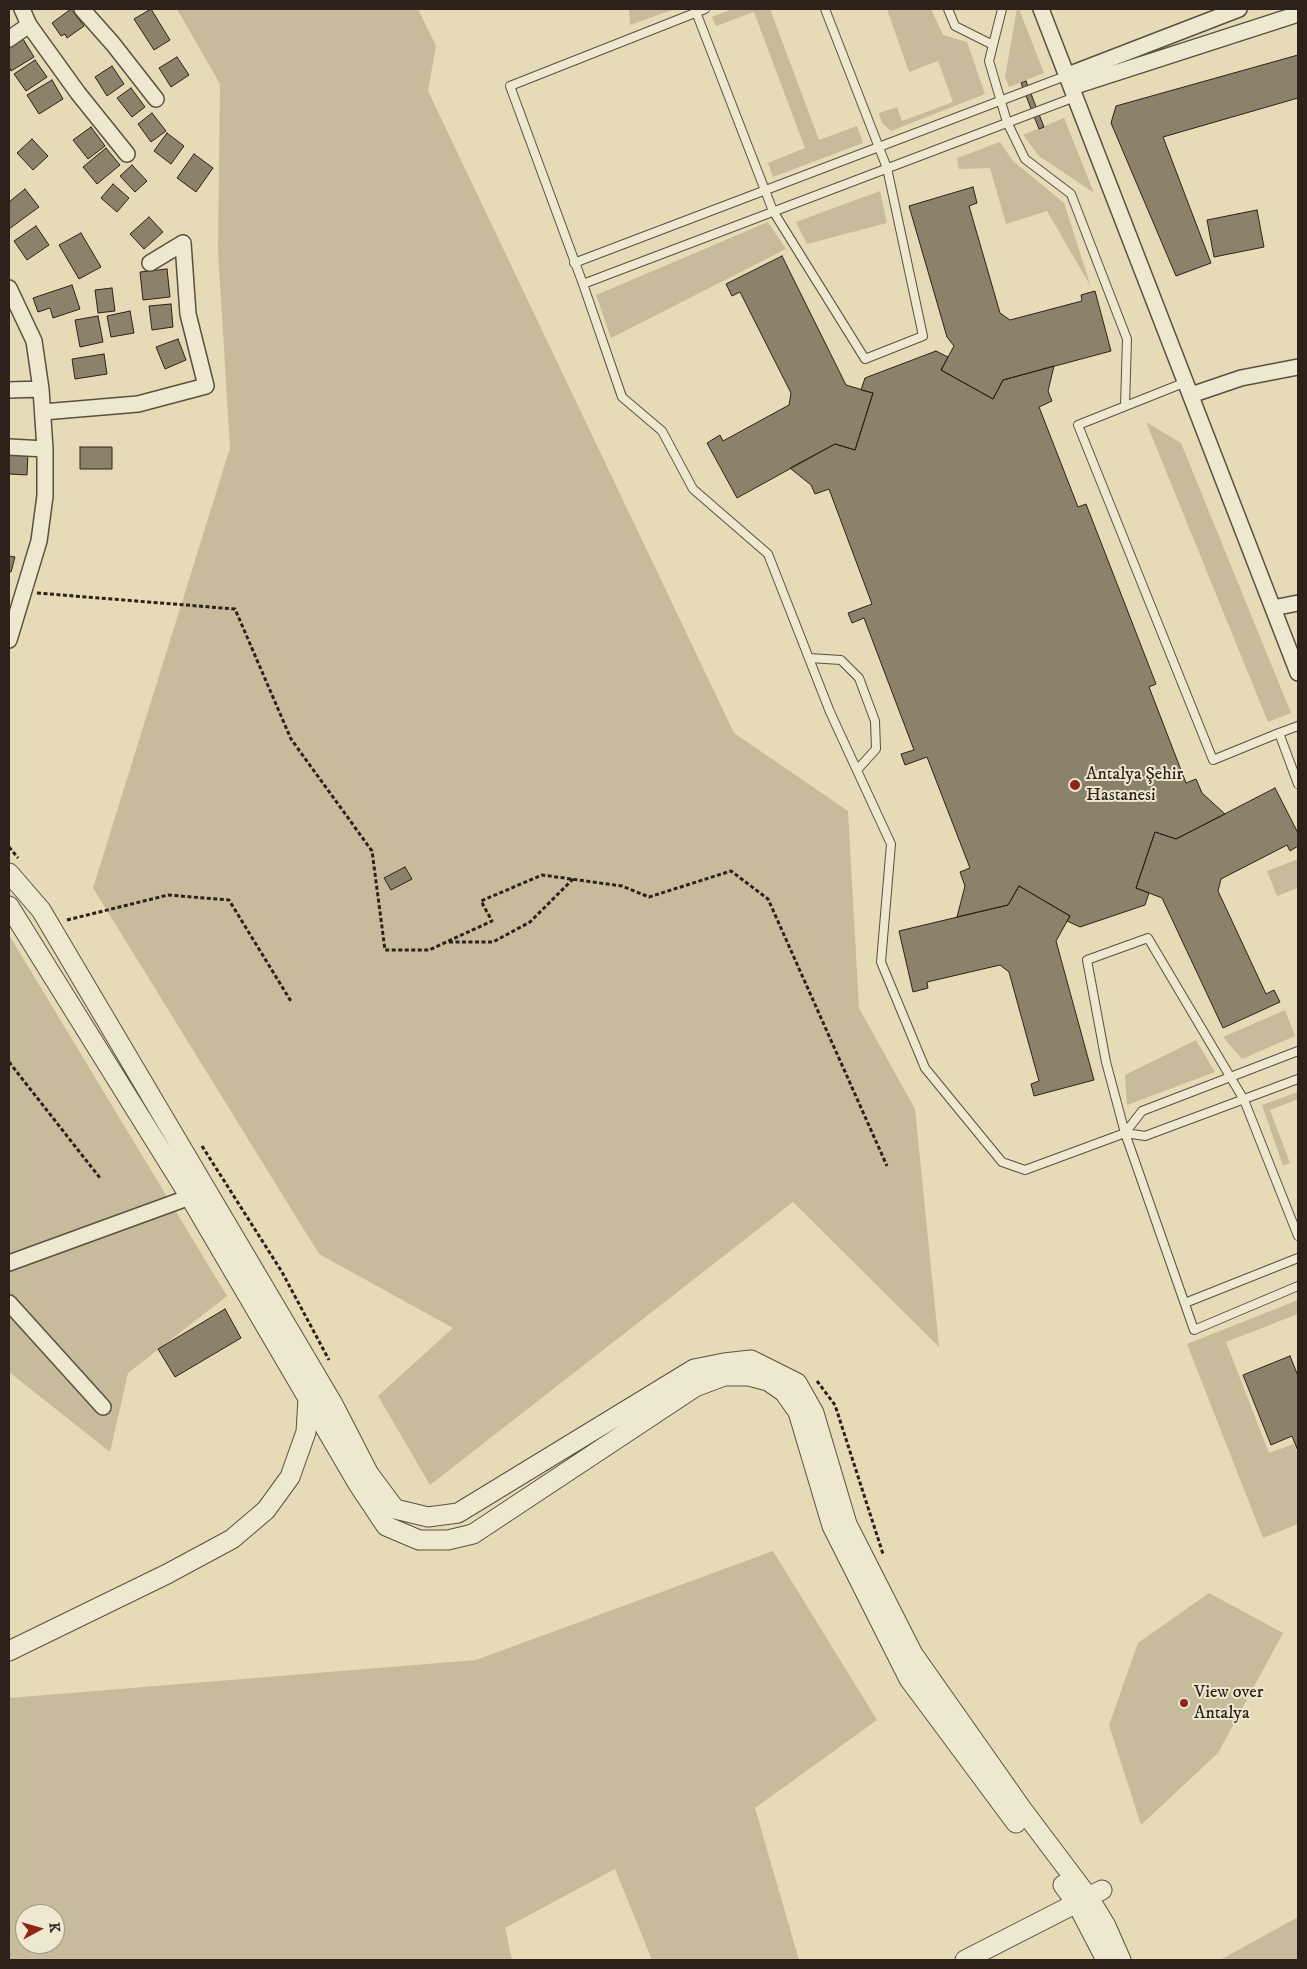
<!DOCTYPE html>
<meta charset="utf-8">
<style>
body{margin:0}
#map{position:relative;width:1307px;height:1969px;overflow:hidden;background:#e5dbb6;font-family:"IM FELL DW Pica",serif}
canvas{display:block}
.frame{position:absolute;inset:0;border:10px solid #2c221a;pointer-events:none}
.north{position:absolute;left:15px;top:1904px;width:50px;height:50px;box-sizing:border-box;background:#eee8d0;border:1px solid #a09987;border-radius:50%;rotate:84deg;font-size:14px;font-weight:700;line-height:20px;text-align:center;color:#2c221a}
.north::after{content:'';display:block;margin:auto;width:18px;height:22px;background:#8f2418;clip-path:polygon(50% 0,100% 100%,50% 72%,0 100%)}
</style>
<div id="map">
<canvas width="1307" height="1969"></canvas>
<div class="frame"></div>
<div class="north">K</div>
</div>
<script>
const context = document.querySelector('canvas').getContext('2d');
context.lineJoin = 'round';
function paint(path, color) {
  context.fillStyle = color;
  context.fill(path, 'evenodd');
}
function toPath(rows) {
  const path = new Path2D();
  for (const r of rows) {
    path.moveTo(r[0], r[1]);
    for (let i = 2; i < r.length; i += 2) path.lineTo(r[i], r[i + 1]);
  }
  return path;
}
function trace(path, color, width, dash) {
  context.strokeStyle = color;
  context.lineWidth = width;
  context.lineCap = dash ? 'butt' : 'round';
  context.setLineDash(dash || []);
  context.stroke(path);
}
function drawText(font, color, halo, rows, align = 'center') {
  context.font = font + ' "IM FELL DW Pica",serif';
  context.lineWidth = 4;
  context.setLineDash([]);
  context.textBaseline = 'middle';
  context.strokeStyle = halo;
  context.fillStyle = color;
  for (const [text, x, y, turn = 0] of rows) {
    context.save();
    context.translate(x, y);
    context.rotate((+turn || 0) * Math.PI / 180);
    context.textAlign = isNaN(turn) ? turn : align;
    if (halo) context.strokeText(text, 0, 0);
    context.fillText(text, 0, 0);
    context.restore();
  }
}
paint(toPath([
 [177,9,418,9,436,46,428,91,734,733,848,811,859,1008,915,1109,939,1347,793,1202,430,1485,378,1396,453,1328,319,1254,93,888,230,448,218,251,220,84],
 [629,9,675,9,630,25],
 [733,9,770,9,819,140,857,126,863,143,773,177,768,163,805,148,754,12,716,26,712,17],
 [887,9,931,9,943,35,967,42,985,94,891,131,882,123,879,113,897,107,902,121,953,102,938,61,909,72],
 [1017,9,1019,9,1044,73,1009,87,1005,77],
 [1064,118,1094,193,1039,156,1023,135],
 [1000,142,1013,161,1064,203,1091,287,1047,211,1006,224,990,168,959,169,957,158],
 [880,191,887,223,807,244,796,222],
 [768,222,786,249,611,338,596,295],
 [1146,422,1181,443,1291,713,1268,722],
 [1298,859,1298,888,1277,896,1267,871],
 [9,935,227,1296,128,1373,110,1452,9,1372],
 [1285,1010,1295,1036,1242,1059,1223,1037],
 [1196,1040,1215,1072,1127,1105,1125,1075],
 [1298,1092,1298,1099,1270,1110,1290,1163,1283,1166,1262,1105],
 [1298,1300,1298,1314,1226,1342,1269,1453,1294,1444,1298,1455,1298,1524,1263,1538,1187,1344],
 [773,1551,877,1720,755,1808,799,1960,652,1960,615,1869,505,1928,512,1960,9,1960,9,1698,476,1660],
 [25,1914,55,1914,55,1944,25,1944],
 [1209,1593,1283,1633,1218,1753,1141,1825,1109,1725,1138,1643],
 [1298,1917,1298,1960,1220,1960]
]), '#c6bc9b');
const building = toPath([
 [71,9,84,26,67,38,65,34,61,36,52,23,71,9],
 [151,9,170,40,154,50,134,19,151,9],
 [23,39,34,57,11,71,9,66,9,48,23,39],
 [1298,55,1298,98,1163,137,1211,263,1176,276,1111,123,1116,106,1298,55],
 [177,57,189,75,171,87,159,68,177,57],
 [35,60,47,77,26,91,14,74,35,60],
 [112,66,124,84,107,96,95,77,112,66],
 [52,80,63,99,39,114,27,95,52,80],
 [1026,81,1044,127,1039,129,1021,83,1026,81],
 [131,88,145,107,132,117,117,98,131,88],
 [152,113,166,131,151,142,138,124,152,113],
 [91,127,105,146,88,159,73,140,91,127],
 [167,133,184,146,171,164,154,151,167,133],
 [32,139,48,156,33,170,17,153,32,139],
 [106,148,120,165,97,184,83,167,106,148],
 [194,154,213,168,196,192,177,178,194,154],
 [132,165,147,181,135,192,120,176,132,165],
 [113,184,129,198,117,212,101,198,113,184],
 [973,187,977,203,969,206,1000,313,1010,320,1082,301,1081,295,1095,291,1111,351,1003,380,993,399,941,370,954,346,947,337,909,206,973,187],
 [25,189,39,207,9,229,9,202,25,189],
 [1257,210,1264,247,1214,257,1207,220,1257,210],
 [149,217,163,232,144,249,130,234,149,217],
 [36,226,49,245,27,260,14,241,36,226],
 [81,233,101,267,79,279,59,245,81,233],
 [782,256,846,385,873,393,855,450,835,444,737,498,707,443,720,435,723,441,789,405,791,393,740,292,732,296,726,284,782,256],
 [167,269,170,297,143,300,140,272,167,269],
 [72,285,80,309,53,318,50,308,38,312,33,298,72,285],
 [112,288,115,311,98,313,95,290,112,288],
 [171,304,173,327,152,330,149,306,171,304],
 [130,311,134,333,111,337,107,316,130,311],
 [98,316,103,342,80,347,75,320,98,316],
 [178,339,186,360,165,369,156,347,178,339],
 [936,351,948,357,941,370,993,399,1003,380,1054,366,1048,391,1052,401,1039,407,1078,507,1086,504,1156,684,1149,687,1186,783,1196,779,1202,793,1225,814,1176,839,1155,832,1136,888,1149,893,1145,905,1080,927,1067,921,1070,916,1019,886,1008,905,957,917,965,886,960,872,970,868,927,757,905,765,901,754,914,750,864,618,852,623,848,613,872,604,829,489,815,494,811,485,790,468,835,444,855,450,873,393,861,390,865,378,936,351],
 [104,354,107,374,75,379,72,359,104,354],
 [80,447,112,447,112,469,80,469,80,447],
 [9,451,28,452,27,475,9,474,9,451],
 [9,556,15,557,11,572,9,572,9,556],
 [1275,788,1298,833,1298,846,1290,851,1287,845,1221,879,1218,891,1266,994,1274,990,1280,1002,1223,1028,1162,898,1136,888,1155,832,1176,839,1275,788],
 [405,867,412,879,391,890,384,878,405,867],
 [1019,886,1070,916,1056,941,1094,1080,1034,1096,1031,1084,1039,1081,1009,972,1000,965,927,982,928,988,913,992,899,931,1008,905,1019,886],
 [225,1309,241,1338,175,1377,158,1349,225,1309],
 [1290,1356,1298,1376,1298,1451,1292,1436,1271,1445,1243,1375,1290,1356]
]);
paint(building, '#8c826b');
trace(building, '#2c221a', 1);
const service = toPath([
 [705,9,510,86,583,284,622,397,662,431,693,489,768,554,830,712,891,844,881,962,925,1068,1002,1162,1025,1170,1125,1133,1145,1136,1298,1079],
 [948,9,955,26,993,45],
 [1002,9,989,61,1007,122,1025,159,1071,194,1127,339,1125,406],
 [696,12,773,211,865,359,923,336,887,168,825,9],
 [574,263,1068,75],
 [583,284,1075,97],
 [1186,382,1078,425,1213,760,1279,733],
 [809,658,841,660,859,678,875,721,876,749,857,770],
 [1298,726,1279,733,1298,784],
 [1125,1133,1142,1111,1298,1051],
 [1298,1236,1244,1100,1148,938,1087,960,1106,1062,1125,1133,1194,1330,1298,1286],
 [1185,1303,1298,1258]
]);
const minor = toPath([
 [22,9,29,25,78,93,127,154],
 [82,9,113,44,156,99],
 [1041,9,1298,673],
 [9,39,29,25],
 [1068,75,1239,9],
 [1072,87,1298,14],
 [9,288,34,341,41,389,45,449,45,496,39,541,9,640],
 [9,390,41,389],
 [1191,395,1241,378,1298,367],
 [43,412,138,404,206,386,188,314,183,243,150,263],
 [9,447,45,449],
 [1273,608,1298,603],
 [9,1263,190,1197],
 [9,1303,103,1407]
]);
const tertiary = toPath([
 [9,873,41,910,333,1404,369,1474,395,1509,428,1517,458,1513,694,1369,724,1363,751,1360,797,1383,814,1413,847,1524,913,1654,1022,1809,1089,1898,1106,1926,1121,1960],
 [9,906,190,1197,358,1484,386,1526,419,1540,448,1540,473,1534,695,1387,724,1376,749,1376,768,1381,784,1392,798,1412,832,1526,909,1679,1016,1823],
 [9,1651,167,1574,232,1539,266,1510,290,1477,306,1432,308,1398],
 [1063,1885,1077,1904,1106,1960],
 [965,1960,1102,1890]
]);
trace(service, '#5a5041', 10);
trace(minor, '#5a5041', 18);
trace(tertiary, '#5a5041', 21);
trace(toPath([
 [37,593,235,609,291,739,372,851,385,950,429,950,492,921,481,901,542,875,622,886,649,897,731,871,768,899,887,1166],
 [9,847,18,858],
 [67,920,168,895,229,900,292,1003],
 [449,942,493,942,530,922,573,879],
 [9,1062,100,1178],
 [202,1146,282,1272,329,1360],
 [817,1381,835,1405,883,1554]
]), '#2c221a', 3, [4, 2.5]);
trace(service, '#eee8d0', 8);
trace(minor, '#eee8d0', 15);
trace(tertiary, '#eee8d0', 19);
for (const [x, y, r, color] of [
 [1075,785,6,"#8f2418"],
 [1184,1703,5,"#8f2418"]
]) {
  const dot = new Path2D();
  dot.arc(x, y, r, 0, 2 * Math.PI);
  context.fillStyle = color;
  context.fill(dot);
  trace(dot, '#eee8d0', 2);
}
drawText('18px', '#2c221a', '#eee8d0', [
 ["Antalya Şehir",1086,775],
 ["Hastanesi",1086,796],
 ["View over",1194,1693],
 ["Antalya",1194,1714]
], 'left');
</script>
